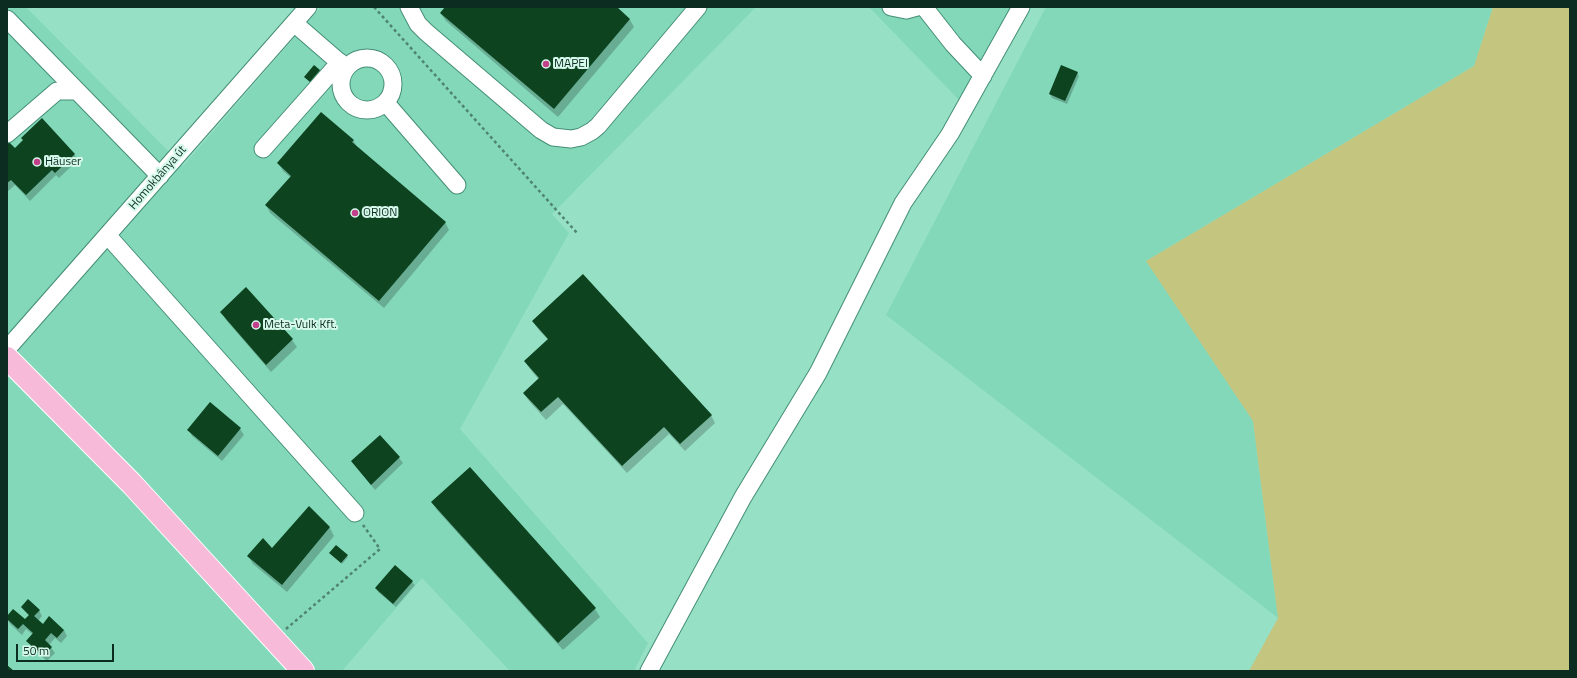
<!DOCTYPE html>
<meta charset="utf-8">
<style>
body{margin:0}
#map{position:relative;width:1577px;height:678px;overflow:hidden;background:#96e1c6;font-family:"Titillium Web",sans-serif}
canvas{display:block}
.frame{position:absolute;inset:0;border:8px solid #0c2c22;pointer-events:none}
.scale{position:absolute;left:16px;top:644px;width:98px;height:18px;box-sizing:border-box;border:2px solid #0c2c22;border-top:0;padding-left:5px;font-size:12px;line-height:14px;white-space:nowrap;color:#0c2c22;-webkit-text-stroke:3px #d5f9eb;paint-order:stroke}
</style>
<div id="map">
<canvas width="1577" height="678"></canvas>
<div class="frame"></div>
<div class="scale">50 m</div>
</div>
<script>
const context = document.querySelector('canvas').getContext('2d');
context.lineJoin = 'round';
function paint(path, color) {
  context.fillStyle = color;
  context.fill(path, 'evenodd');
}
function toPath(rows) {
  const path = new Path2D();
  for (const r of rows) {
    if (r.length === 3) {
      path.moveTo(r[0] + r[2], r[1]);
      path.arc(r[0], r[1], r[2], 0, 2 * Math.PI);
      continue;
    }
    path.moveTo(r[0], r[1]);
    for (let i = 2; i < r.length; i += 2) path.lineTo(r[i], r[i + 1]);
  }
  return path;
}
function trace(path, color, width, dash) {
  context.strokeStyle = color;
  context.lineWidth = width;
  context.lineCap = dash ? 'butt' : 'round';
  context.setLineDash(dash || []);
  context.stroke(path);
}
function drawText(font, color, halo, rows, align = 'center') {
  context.font = font + ' "Titillium Web",sans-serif';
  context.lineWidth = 4;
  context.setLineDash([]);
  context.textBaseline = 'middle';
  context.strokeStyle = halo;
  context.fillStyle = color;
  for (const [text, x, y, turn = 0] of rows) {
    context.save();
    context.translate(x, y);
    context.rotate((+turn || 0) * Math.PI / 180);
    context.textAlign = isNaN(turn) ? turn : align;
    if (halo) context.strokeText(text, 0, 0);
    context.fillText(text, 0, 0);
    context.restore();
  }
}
paint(toPath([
 [7,7,26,7,183,166,321,7,756,7,552,214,569,233,460,429,648,643,634,671,510,671,422,578,342,671,7,671],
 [869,7,1016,7,961,102],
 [1046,7,1493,7,1474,66,1146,261,1253,421,1278,618,886,315]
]), '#83d8ba');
paint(toPath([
 [1493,7,1570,7,1570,671,1249,671,1278,618,1253,421,1146,261,1474,66]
]), '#c4c57e');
paint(toPath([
 [447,7,619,7,618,9,630,20,634,27,558,117,446,21,441,14],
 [319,70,320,72,311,82,306,78],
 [1077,72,1079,76,1067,104,1052,98,1050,94],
 [353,140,357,147,445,222,449,230,384,308,270,213,266,205,291,178,283,171,278,163],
 [7,143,15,149,74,154,78,160,59,178,56,175,30,201,15,185,7,192],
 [222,312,292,340,297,347,271,372,226,320],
 [533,322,711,415,715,423,685,451,669,434,627,473,563,404,546,420,529,401,524,394,539,380,530,369,525,362,548,340,538,329],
 [211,404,240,429,244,435,222,461,192,436,189,430],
 [399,458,403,463,375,490,352,462],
 [469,468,595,609,600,617,563,650,437,510,432,502],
 [309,508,330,528,334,536,287,592,253,564,248,556,272,549],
 [336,546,348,557,342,564,331,554],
 [412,582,415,585,396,607,378,592,376,588],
 [22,608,39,610,42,616,38,621,43,625,64,630,67,636,61,643,55,638,49,645,55,653,47,661,31,647,28,641,33,635,26,629,22,635,10,624,7,619,7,617,25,621,29,616]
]), '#0003');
paint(toPath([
 [445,7,617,7,630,19,554,109,440,13],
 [314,65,320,70,310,82,304,77],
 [1061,65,1078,72,1065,101,1049,94],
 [321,112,354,140,352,142,446,222,379,301,265,205,291,176,277,163],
 [42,118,75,154,55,173,52,170,26,195,11,180,7,183,7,142,8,141,15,148,23,140,21,138],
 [583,274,712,415,680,444,664,427,622,466,558,397,541,412,523,393,539,378,524,361,548,339,532,321],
 [246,287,293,339,266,365,220,312],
 [210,402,241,428,218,456,187,430],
 [380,435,400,457,371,485,351,461],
 [470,467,596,608,558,643,431,502],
 [309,506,330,527,282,585,247,556,263,538,272,548],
 [336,545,348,555,341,563,329,553],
 [395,565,413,581,393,604,375,588],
 [28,599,40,610,34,616,43,624,49,616,64,630,57,638,51,633,45,640,52,647,44,656,26,641,33,633,23,624,18,629,7,619,7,616,13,609,25,619,29,615,21,607],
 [7,665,14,671,7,671]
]), '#0d431e');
const minor = toPath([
 [409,7,418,24,426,32,541,130,553,137,571,139,581,137,592,131,598,126,698,7],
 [891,7,906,10,917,7],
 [924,7,953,44,983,76],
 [7,19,160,176],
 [294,23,346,68],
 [367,84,26],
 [386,103,457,185],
 [7,134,57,91,77,91],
 [263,149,340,62],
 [108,236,355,513],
 [7,349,308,7],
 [649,671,743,497,818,373,903,203,950,134,1021,7]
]);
const major = toPath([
 [7,358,132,484,303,671]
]);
trace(minor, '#448e76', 19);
trace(major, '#fff', 24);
trace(toPath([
 [374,7,577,233],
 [286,629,380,549,363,525]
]), '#4f8472', 2.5, [3, 3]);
trace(minor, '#fff', 17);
trace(major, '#f7bbd9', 22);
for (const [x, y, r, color] of [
 [546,64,4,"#c24089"],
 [37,162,4,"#c24089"],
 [355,213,4,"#c24089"],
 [256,325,4,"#c24089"]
]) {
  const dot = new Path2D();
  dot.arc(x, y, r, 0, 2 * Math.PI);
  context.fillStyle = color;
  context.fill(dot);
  trace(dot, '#d5f9eb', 1.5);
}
drawText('12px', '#0c2c22', '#d5f9eb', [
 ["MAPEI",554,64],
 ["Häuser",45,162],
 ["ORION",363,213],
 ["Meta-Vulk Kft.",264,325]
], 'left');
drawText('12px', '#0c2c22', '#d5f9eb', [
 ["Homokbánya út",158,178,-49]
]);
</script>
